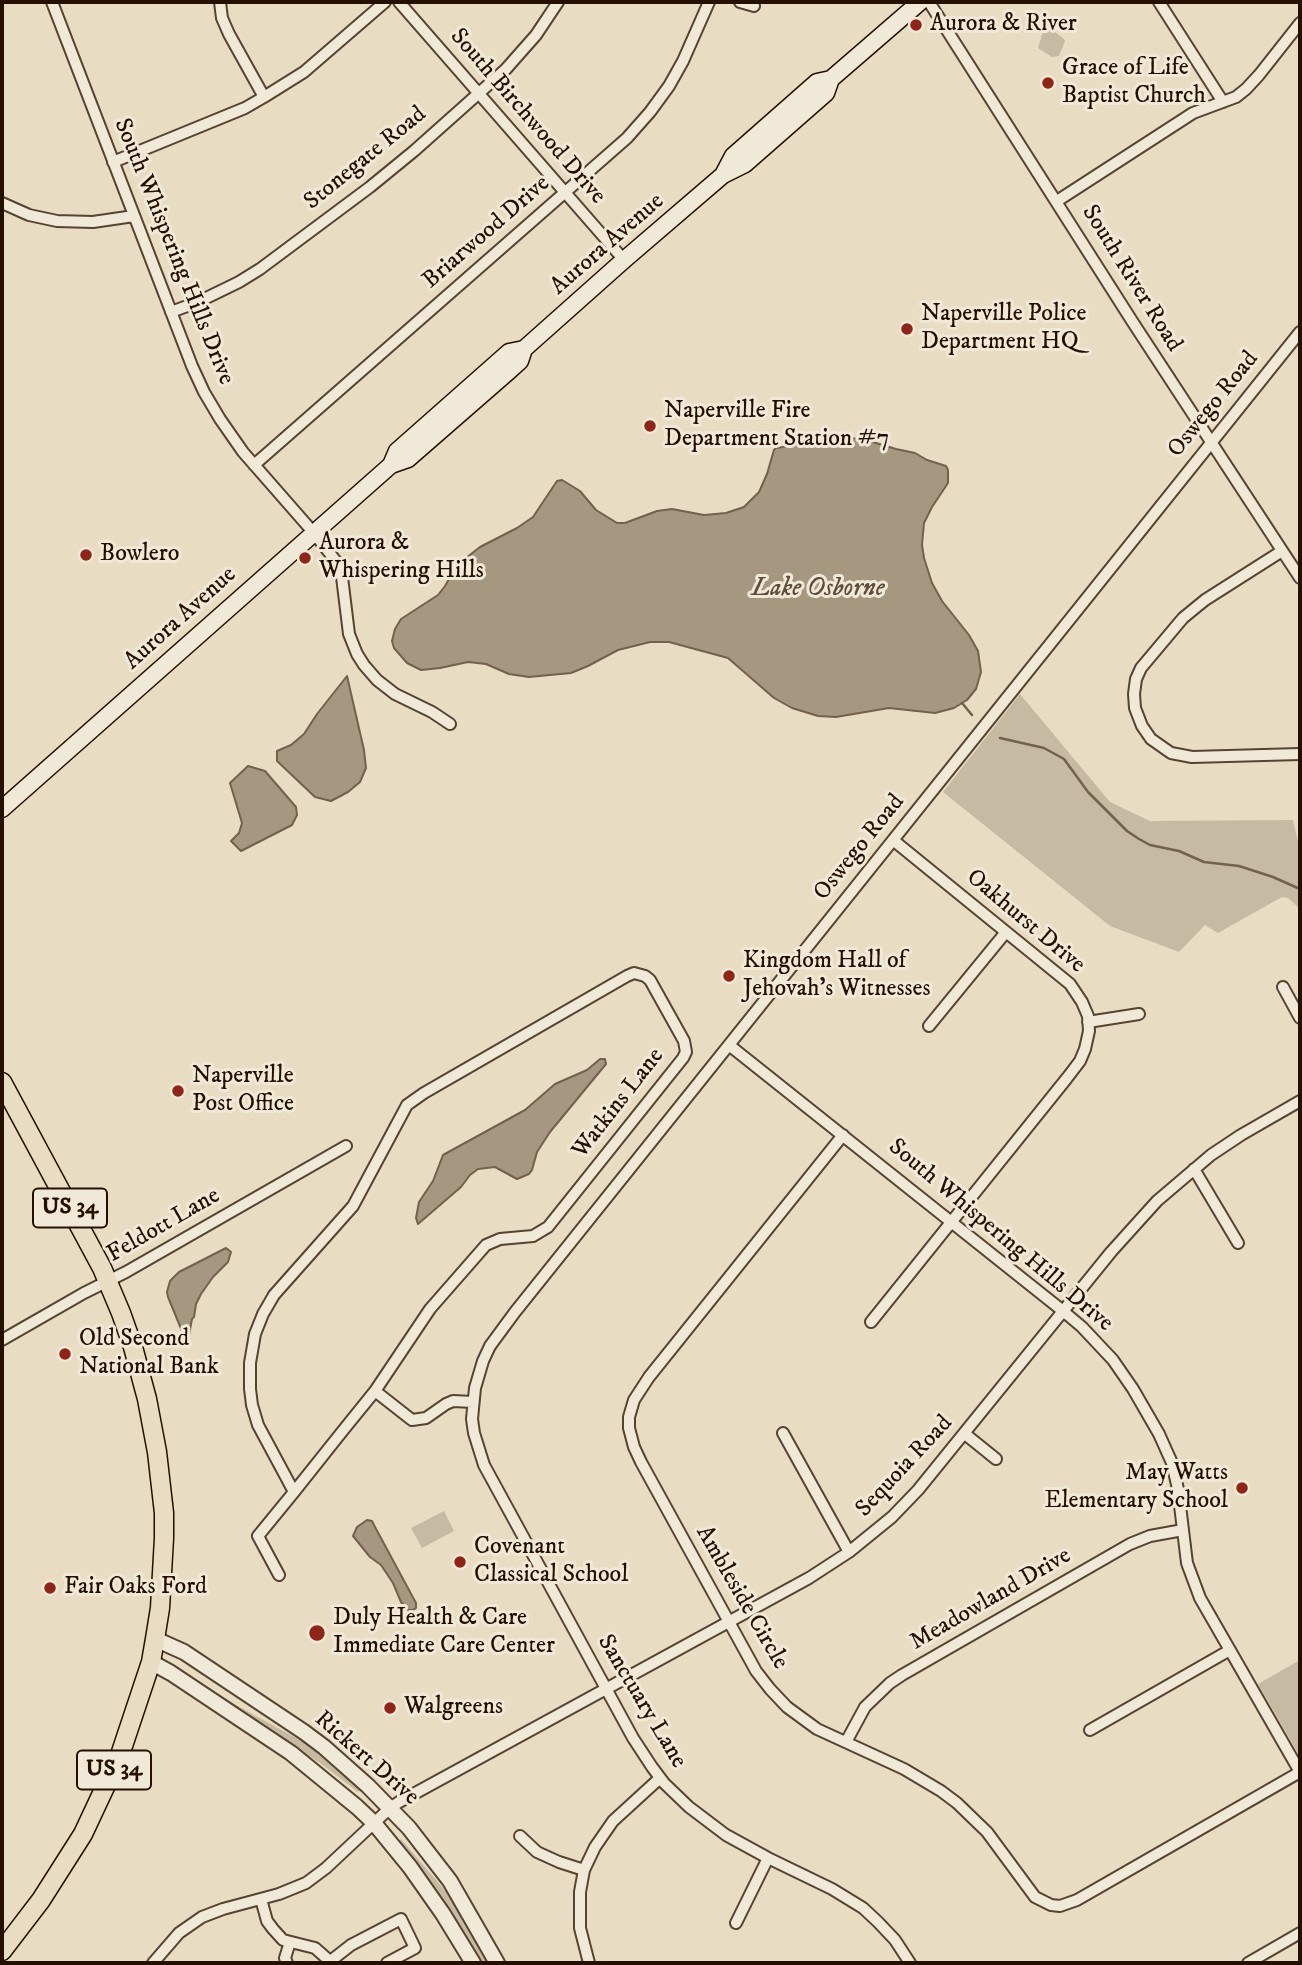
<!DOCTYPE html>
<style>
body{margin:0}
#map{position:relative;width:1302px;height:1965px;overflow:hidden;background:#e8ddc3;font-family:"IM FELL DW Pica",serif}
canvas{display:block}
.frame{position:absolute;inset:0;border:4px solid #251000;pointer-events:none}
</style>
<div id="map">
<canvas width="1302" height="1965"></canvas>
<div class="frame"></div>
</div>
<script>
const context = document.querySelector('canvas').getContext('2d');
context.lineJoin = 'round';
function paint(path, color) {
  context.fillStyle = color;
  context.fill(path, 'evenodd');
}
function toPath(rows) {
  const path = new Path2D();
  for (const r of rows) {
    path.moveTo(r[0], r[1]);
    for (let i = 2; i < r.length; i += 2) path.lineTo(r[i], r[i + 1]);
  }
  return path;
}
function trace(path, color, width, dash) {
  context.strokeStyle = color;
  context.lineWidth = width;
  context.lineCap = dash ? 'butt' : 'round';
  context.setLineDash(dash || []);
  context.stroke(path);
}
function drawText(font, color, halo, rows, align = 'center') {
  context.font = font + ' "IM FELL DW Pica",serif';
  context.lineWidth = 6;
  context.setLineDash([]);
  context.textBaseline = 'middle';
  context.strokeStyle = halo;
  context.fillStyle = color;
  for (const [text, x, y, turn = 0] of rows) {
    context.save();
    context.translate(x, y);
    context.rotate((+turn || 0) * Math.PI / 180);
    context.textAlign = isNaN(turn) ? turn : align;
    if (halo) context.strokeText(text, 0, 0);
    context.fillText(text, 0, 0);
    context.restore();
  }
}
paint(toPath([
 [1045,25,1063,38,1065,41,1059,56,1052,57,1038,48],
 [1020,694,1110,802,1150,821,1293,820,1300,850,1300,909,1288,898,1282,897,1218,933,1205,925,1179,952,1110,926,943,792],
 [444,1511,454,1531,422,1548,411,1528],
 [1300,1660,1300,1757,1258,1684],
 [194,1678,236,1705,320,1751,362,1788,358,1792,320,1763,262,1728,192,1681],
 [401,1839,455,1902,489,1963,477,1963,397,1842]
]), '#c7baa2');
const water = toPath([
 [843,437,866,440,896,449,915,453,927,460,946,466,948,470,948,483,932,507,924,523,922,545,924,558,932,583,942,601,969,635,978,651,981,672,976,689,967,700,954,708,935,713,889,708,836,717,818,716,792,708,774,698,728,658,669,642,650,642,618,650,588,666,571,673,529,677,509,674,486,664,468,662,440,668,421,670,407,663,394,648,392,641,395,629,401,619,438,595,445,586,457,565,480,547,517,528,533,517,557,481,562,480,580,491,596,510,617,523,625,523,657,511,672,509,704,515,726,513,744,507,759,492,767,474,774,450,776,448,818,442,843,437],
 [347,676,364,750,366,768,360,782,348,792,331,801,315,797,277,761,277,751,291,745,304,734,317,714,347,676],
 [248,766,265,771,296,807,297,815,292,825,241,851,231,841,239,833,242,823,230,783,248,766],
 [600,1059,605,1059,606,1064,550,1132,537,1152,532,1170,529,1174,517,1179,495,1167,478,1169,470,1175,461,1187,418,1224,416,1218,419,1202,433,1181,443,1155,525,1110,555,1084,587,1070,600,1059],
 [226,1248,231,1252,228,1262,213,1277,201,1294,196,1304,194,1317,192,1319,189,1335,184,1336,168,1297,167,1292,170,1281,179,1272,226,1248],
 [367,1520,372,1521,375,1527,416,1603,416,1608,413,1610,408,1610,401,1602,393,1583,381,1565,370,1557,353,1536,357,1527,367,1520]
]);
paint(water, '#a69781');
trace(water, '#72614d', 2);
trace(toPath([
 [962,703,972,715],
 [1000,738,1044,748,1064,759,1088,792,1127,831,1139,839,1150,845,1179,851,1204,862,1239,866,1273,877,1300,889]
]), '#72614d', 2.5);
const minor = toPath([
 [52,2,192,366,204,392,220,419,243,452,313,532,335,560,342,577,349,634,357,654,364,665,377,680,395,694,432,712,450,724],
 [220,2,222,18,229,34,264,97],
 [399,2,624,260],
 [740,2,754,6],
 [929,2,1132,321,1300,578],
 [1159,2,1223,102],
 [113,162,245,108,264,97,304,72,385,2],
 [1057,201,1193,113,1236,97,1246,89,1259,75,1300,23],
 [2,203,29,215,57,221,93,222,134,216],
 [171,312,198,302,239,282,260,269,370,187,414,151,506,69,536,35,558,2],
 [254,465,627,138,650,112,669,86,683,61,709,2],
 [1282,551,1205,600,1183,618,1141,668,1136,679,1134,694,1135,708,1142,726,1151,739,1171,753,1192,757,1300,754],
 [1283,987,1300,1018],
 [1088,1022,1139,1014],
 [929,1026,1006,932],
 [729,1045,1063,1311,1082,1327,1113,1360,1133,1389,1159,1434,1172,1463,1178,1489,1187,1563,1200,1598,1300,1772],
 [843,1135,649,1377,634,1400,629,1417,629,1428,634,1447,641,1462,756,1671,770,1689,787,1707,817,1729,904,1769,941,1791,957,1803,987,1832,1035,1897,1051,1905,1060,1906,1077,1900,1300,1772],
 [1194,1169,1238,1243],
 [871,1322,1067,1078,1080,1061,1085,1049,1089,1031,1088,1016,1082,1002,1070,984,893,840],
 [2,1340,84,1293,126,1272,346,1146],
 [375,1391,412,1420,426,1418,446,1404,453,1401,473,1402],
 [783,1433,849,1552],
 [965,1434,996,1459],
 [279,1575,258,1536,294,1492,337,1438,345,1428,375,1391,430,1309,486,1245,500,1239,533,1236,548,1227,683,1058,686,1052,684,1041,650,980,645,976,634,973,627,976,424,1093,407,1105,353,1206,274,1295,263,1314,255,1334,250,1363,250,1389,252,1405,258,1425,294,1492],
 [1090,1730,1230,1650],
 [846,1742,865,1707,890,1683,902,1675,1130,1544,1150,1536,1183,1530],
 [520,1836,537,1852,559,1862,584,1870],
 [261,1899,267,1921,273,1929,283,1940,315,1948,332,1963],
 [736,1923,768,1858],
 [153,1963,179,1933,202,1917,223,1909,279,1894,306,1883,326,1868,390,1808,399,1802,809,1578,849,1552,892,1517,918,1490,1111,1252,1157,1201,1211,1155,1241,1135,1300,1101],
 [287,1963,285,1958,290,1942],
 [328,1963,351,1945,401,1919,415,1948,387,1963],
 [589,1963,580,1928,580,1892,584,1870,595,1847,613,1821,660,1778],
 [910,1963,895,1940,878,1922,863,1908,832,1889,768,1858,726,1835,689,1807,664,1783,652,1767,633,1738,484,1465,474,1433,472,1419,475,1388,483,1361,490,1346,515,1312,1300,332],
 [1248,1963,1300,1933]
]);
const tertiary = toPath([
 [155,1639,184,1652,304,1732,324,1747,368,1786,409,1828,450,1881,497,1963],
 [151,1662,171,1673,291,1753,357,1807,374,1823,410,1867,443,1914,473,1963]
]);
const secondary = toPath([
 [723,175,733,156,817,82,831,79,920,2],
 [391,465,397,451,509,352,524,349],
 [2,809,391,465,408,459,509,371,520,361,524,349,624,260,723,175,745,164,826,93,831,79]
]);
const primary = toPath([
 [2,1082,102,1268,121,1313,133,1347,147,1399,157,1452,164,1513,164,1538,160,1608,155,1639,151,1662,120,1755,83,1834,41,1900,2,1951]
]);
trace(minor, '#564331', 14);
trace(tertiary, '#564331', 18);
trace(secondary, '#251000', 19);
trace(primary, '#251000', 21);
trace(minor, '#f0e9d8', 10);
trace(tertiary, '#f0e9d8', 14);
trace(secondary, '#f0e9d8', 16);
trace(primary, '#e8ddc3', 18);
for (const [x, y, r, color] of [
 [916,25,7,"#8f2418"],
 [1048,83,7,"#8f2418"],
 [907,329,7,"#8f2418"],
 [650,426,7,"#8f2418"],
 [86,555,7,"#8f2418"],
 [305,558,7,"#8f2418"],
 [729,976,7,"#8f2418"],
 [178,1091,7,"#8f2418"],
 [65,1354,7,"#8f2418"],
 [1242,1488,7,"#8f2418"],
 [460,1562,7,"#8f2418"],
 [50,1588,7,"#8f2418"],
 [317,1633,9,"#8f2418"],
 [390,1708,7,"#8f2418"]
]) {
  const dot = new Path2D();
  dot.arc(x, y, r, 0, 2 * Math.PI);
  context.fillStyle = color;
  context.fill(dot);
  trace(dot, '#f0e9d8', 2.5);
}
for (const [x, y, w] of [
 [70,1208,74],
 [114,1770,74]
]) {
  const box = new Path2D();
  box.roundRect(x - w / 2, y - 19.5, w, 39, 5);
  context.fillStyle = '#f0e9d8';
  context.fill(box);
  trace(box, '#251000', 2);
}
drawText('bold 23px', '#251000', null, [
 ["US 34",70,1208],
 ["US 34",114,1770]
]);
drawText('24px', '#251000', '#f0e9d8', [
 ["Aurora & River",930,25],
 ["Grace of Life",1062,69],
 ["Baptist Church",1062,97],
 ["Naperville Police",921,315],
 ["Department HQ",921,343],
 ["Naperville Fire",664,412],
 ["Department Station #7",664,440],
 ["Aurora &",319,544],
 ["Whispering Hills",319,572],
 ["Bowlero",100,555],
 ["Kingdom Hall of",743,962],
 ["Jehovah's Witnesses",743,990],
 ["Naperville",192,1077],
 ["Post Office",192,1105],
 ["Old Second",79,1340],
 ["National Bank",79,1368],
 ["May Watts",1228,1474,"right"],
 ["Elementary School",1228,1502,"right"],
 ["Covenant",474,1548],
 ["Classical School",474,1576],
 ["Fair Oaks Ford",64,1588],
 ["Duly Health & Care",333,1619],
 ["Immediate Care Center",333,1647],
 ["Walgreens",404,1708]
], 'left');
drawText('24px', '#251000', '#f0e9d8', [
 ["South Birchwood Drive",527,117,49],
 ["Stonegate Road",366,159,-39],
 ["Briarwood Drive",487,233,-41],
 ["Aurora Avenue",608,245,-41],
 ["South Whispering Hills Drive",173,252,68],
 ["South River Road",1131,279,58],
 ["Oswego Road",1214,405,-51],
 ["Aurora Avenue",181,619,-42],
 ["Oswego Road",860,848,-51],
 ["Oakhurst Drive",1025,922,40],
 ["Watkins Lane",619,1104,-52],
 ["Feldott Lane",164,1226,-30],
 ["South Whispering Hills Drive",1000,1236,40],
 ["Sequoia Road",905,1467,-47],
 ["Ambleside Circle",741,1598,60],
 ["Meadowland Drive",991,1600,-30],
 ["Sanctuary Lane",641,1702,59],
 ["Rickert Drive",366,1759,41]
]);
drawText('italic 26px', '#5f4d3a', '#f0e9d8', [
 ["Lake Osborne",818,590]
]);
</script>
